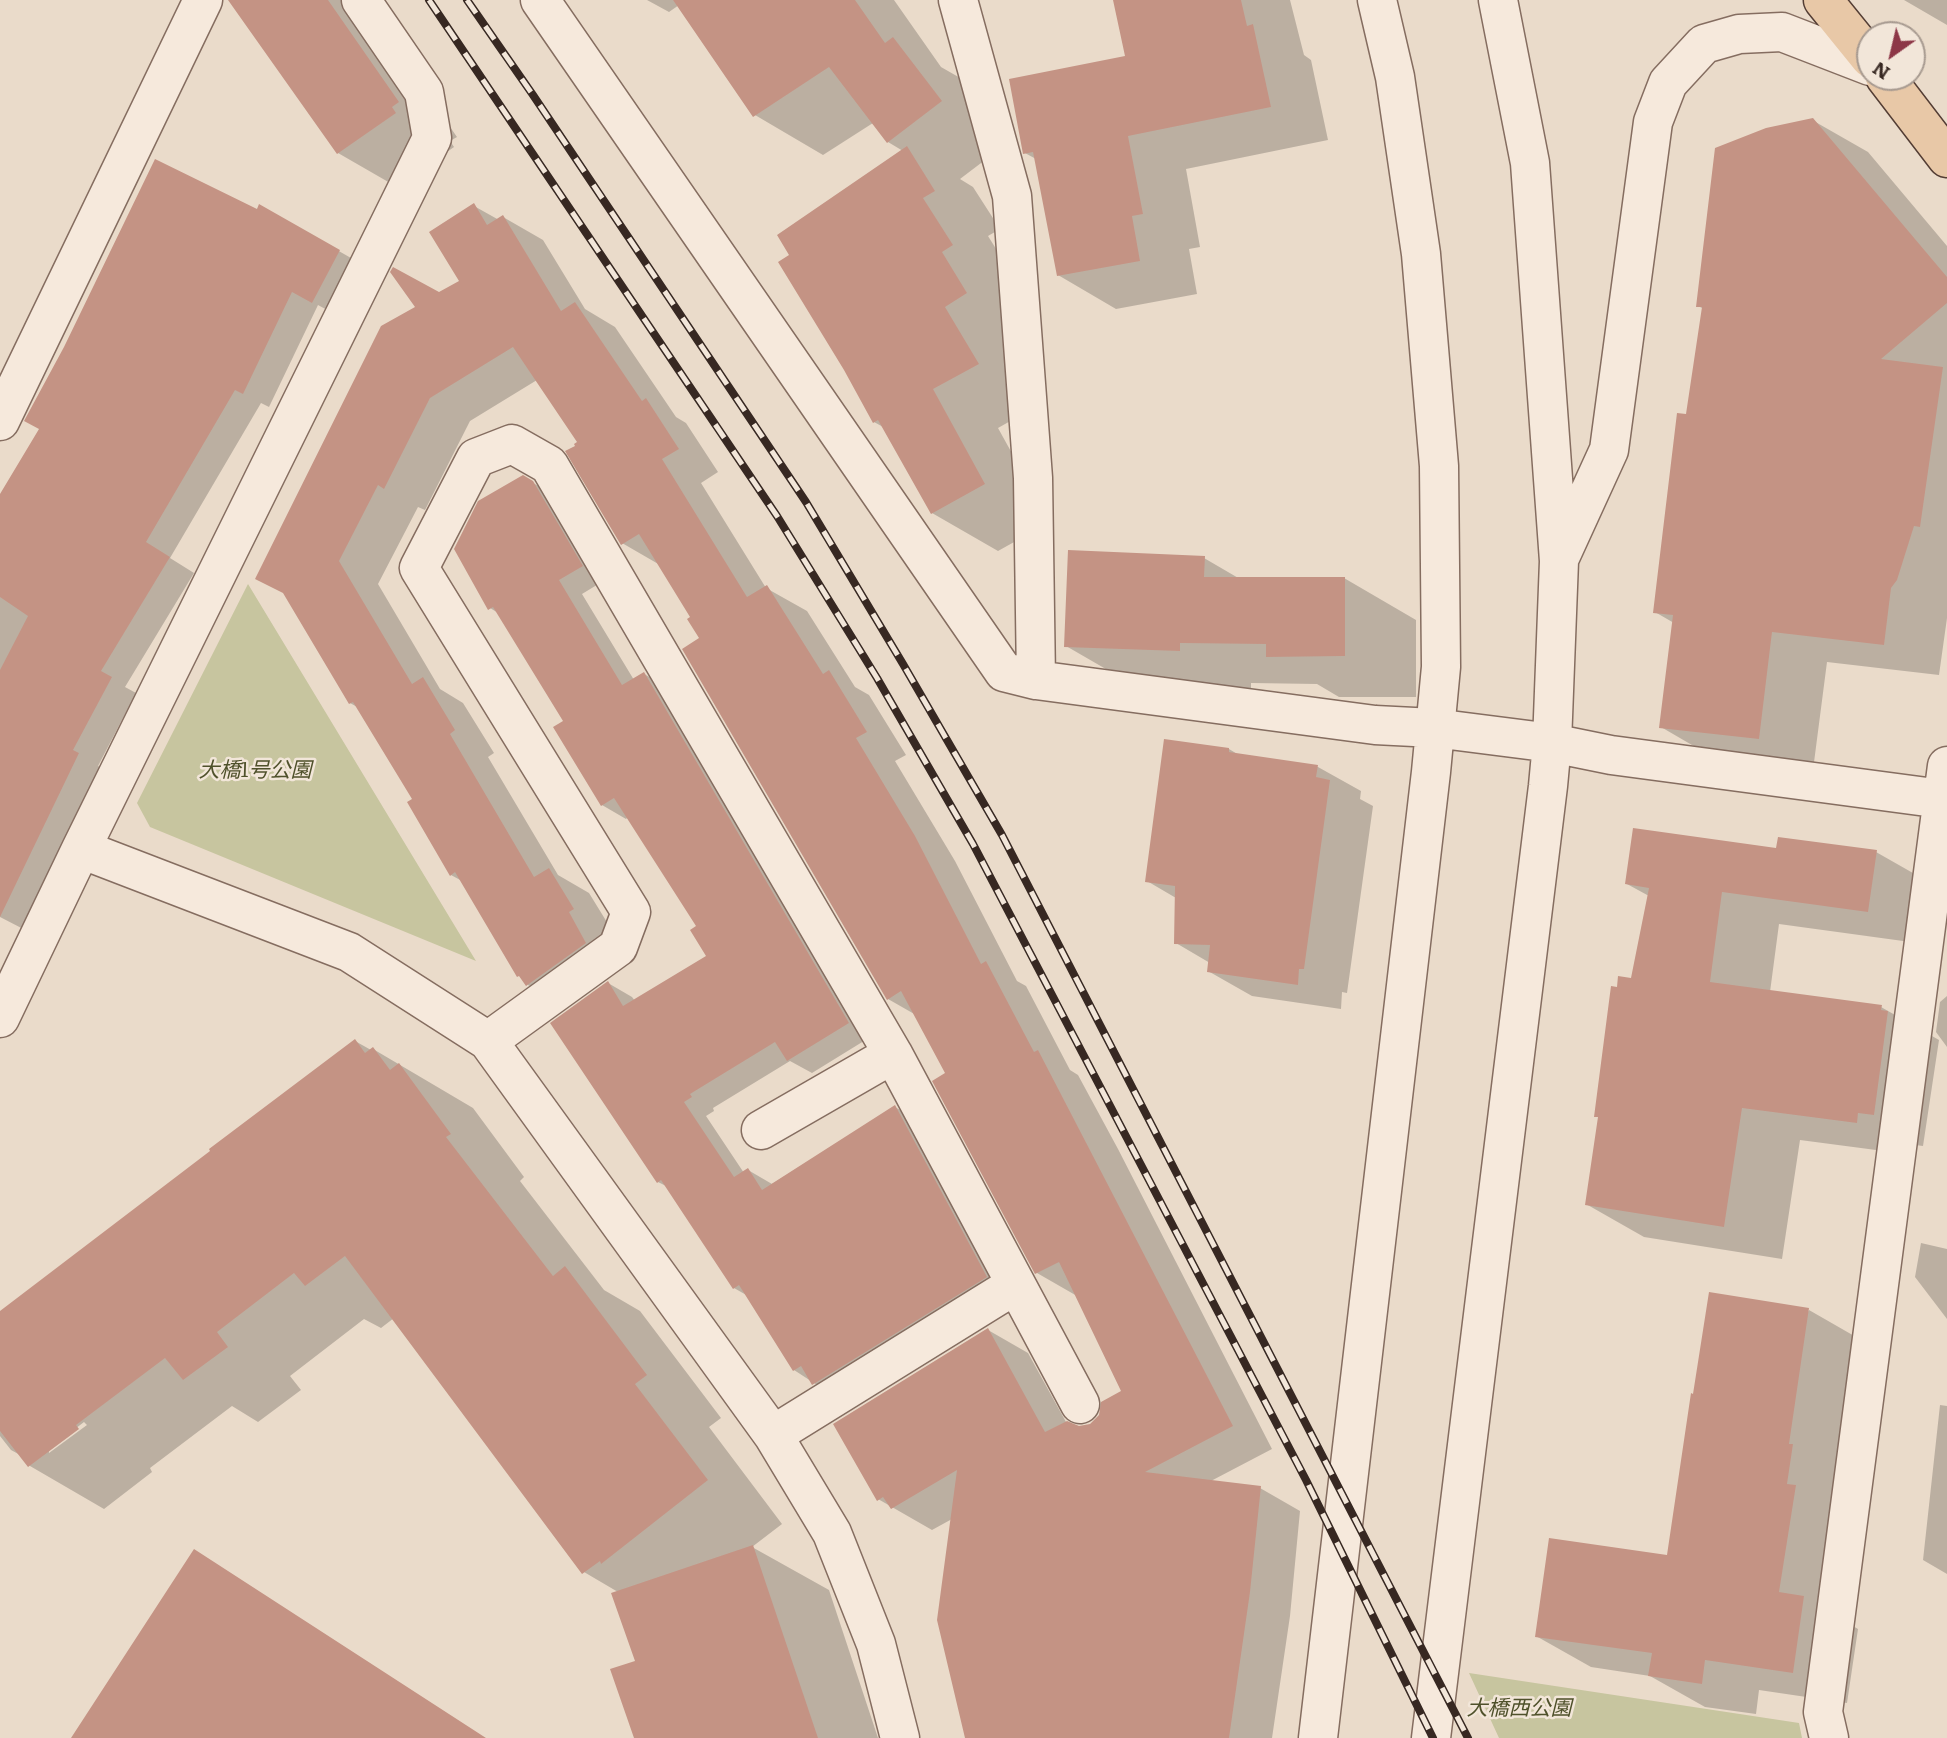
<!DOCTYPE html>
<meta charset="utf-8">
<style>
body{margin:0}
#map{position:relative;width:1947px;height:1738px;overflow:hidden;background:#eadbca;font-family:Literata,serif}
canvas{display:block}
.north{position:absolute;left:1856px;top:21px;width:70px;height:70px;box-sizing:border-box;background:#f2e6d9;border:2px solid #a79a90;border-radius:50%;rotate:214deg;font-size:19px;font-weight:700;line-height:28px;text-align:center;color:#372822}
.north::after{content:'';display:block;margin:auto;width:24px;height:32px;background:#8d3747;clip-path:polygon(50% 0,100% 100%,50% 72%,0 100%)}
</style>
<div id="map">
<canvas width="1947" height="1738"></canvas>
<div class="north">N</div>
</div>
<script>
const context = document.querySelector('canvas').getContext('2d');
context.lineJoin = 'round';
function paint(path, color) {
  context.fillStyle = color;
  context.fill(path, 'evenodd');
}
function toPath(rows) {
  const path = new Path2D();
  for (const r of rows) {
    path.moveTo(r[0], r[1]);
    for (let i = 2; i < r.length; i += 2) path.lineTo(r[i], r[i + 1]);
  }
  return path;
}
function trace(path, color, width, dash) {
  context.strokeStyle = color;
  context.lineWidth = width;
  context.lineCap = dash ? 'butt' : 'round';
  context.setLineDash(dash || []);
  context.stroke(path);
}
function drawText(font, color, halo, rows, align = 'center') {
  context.font = font + ' Literata,"Noto Sans JP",serif';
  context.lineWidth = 5;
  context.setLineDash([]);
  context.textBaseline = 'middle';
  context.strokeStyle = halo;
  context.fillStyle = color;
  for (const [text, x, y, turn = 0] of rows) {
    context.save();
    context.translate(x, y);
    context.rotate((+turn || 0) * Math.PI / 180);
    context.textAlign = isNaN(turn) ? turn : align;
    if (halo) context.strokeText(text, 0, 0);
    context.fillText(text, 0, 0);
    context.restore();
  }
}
paint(toPath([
 [248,584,476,961,150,827,137,803],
 [1469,1673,1799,1723,1802,1738,1499,1738]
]), '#c7c59f');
paint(toPath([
 [249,0,362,0,457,137,450,141,454,147,397,187,338,153],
 [647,0,894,0,941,67,962,79,1010,141,960,179,973,187,1000,229,988,236,1018,284,1044,402,998,428,1050,522,998,551,932,513,885,428,874,422,792,255,903,151,888,142,873,123,823,155,755,115,679,5,669,12],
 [1114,0,1290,0,1304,55,1311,60,1328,140,1186,169,1200,247,1189,249,1197,294,1116,309,1058,275,1036,159,1025,153,1127,58],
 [1904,0,1947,0,1947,25],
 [1812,120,1868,152,1947,246,1947,618,1939,675,1827,662,1813,770,1716,759,1661,727,1674,623,1655,612,1704,309,1698,306],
 [260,206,365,266,338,316,318,305,269,407,261,403,170,558,194,573,125,687,136,693,98,766,104,769,33,934,0,917,0,495],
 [474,206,499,220,503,217,543,240,585,309,615,327,676,417,686,423,718,472,701,483,766,588,807,611,855,687,869,695,906,755,895,761,955,861,1017,981,1026,986,1070,1070,1078,1075,1118,1149,1272,1449,1209,1482,1260,1488,1300,1511,1290,1616,1272,1738,967,1738,952,1519,932,1530,878,1499,988,1330,1028,1353,1066,1422,1078,1428,1091,1425,1124,1392,1077,1296,1037,1273,947,1074,916,1015,888,999,693,618,660,565,622,543,580,442,537,380,470,421,425,510,418,507,378,584,440,689,463,703,494,753,488,757,558,875,589,893,613,932,607,936,625,966,567,1008,528,985,462,881,451,875,414,800,359,708,350,703,286,595,439,294,462,282],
 [523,477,557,497,605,580,582,594,634,680,644,674,668,687,872,1036,812,1073,790,1061,713,1108,714,1111,706,1116,744,1173,748,1170,772,1184,895,1107,919,1121,1010,1290,837,1398,794,1370,748,1296,734,1288,668,1187,658,1182,608,983,632,997,635,1001,708,957,698,927,628,817,626,819,602,805,565,721,500,614,490,608],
 [1204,558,1240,579,1344,578,1416,620,1416,697,1339,697,1317,684,1251,683,1251,692,1137,687,1066,646],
 [1229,749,1239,755,1318,767,1361,791,1360,799,1373,806,1347,993,1342,992,1341,1009,1252,996,1208,971,1210,963,1176,943,1176,898,1147,881],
 [1778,850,1876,852,1934,885,1925,944,1779,924,1770,992,1881,1007,1939,1040,1923,1146,1915,1145,1914,1155,1800,1140,1782,1259,1644,1237,1586,1204,1600,1118,1596,1116,1618,989,1632,980,1649,896,1627,884],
 [1947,996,1947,1047,1936,1032,1940,1002],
 [355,1041,371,1050,373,1049,473,1108,524,1177,520,1181,604,1290,640,1311,721,1418,709,1427,782,1524,752,1547,829,1590,878,1738,637,1738,637,1662,618,1592,584,1572,394,1318,381,1328,364,1319,290,1376,301,1390,258,1422,232,1406,150,1468,152,1472,104,1509,30,1466,22,1456,11,1450,0,1436,0,1313],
 [84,1422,87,1425,49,1453,49,1449],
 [1921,1243,1947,1249,1947,1319,1915,1277],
 [1809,1310,1863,1341,1834,1615,1858,1629,1847,1703,1759,1690,1756,1714,1705,1707,1650,1676,1591,1667,1536,1636,1669,1557],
 [1940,1405,1947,1406,1947,1574,1923,1560]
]), '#0003');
paint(toPath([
 [228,0,328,0,399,102,392,107,396,113,337,154],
 [673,0,855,0,885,43,893,37,942,101,887,143,829,67,753,117],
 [1113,0,1241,0,1247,26,1253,24,1271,107,1128,136,1143,214,1132,216,1140,261,1057,276,1033,152,1023,154,1009,79,1125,56],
 [1813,118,1947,277,1947,303,1881,359,1943,367,1920,527,1914,526,1897,580,1891,588,1884,645,1772,632,1759,739,1659,728,1673,615,1653,613,1677,413,1686,414,1702,307,1696,307,1715,148,1766,128],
 [907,146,935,191,923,198,953,245,942,252,967,293,945,307,979,364,933,389,985,484,931,514,878,420,873,423,844,370,778,262,789,255,777,235],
 [155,159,257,209,259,204,340,250,312,303,292,292,243,394,235,390,146,542,170,557,101,671,112,677,73,750,79,753,0,917,0,670,28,616,0,597,0,494,39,429,24,421,64,347],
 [474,203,487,225,503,215,561,311,575,302,642,401,646,398,679,449,662,459,747,597,767,585,823,674,829,670,867,732,856,738,915,836,981,964,986,961,1034,1052,1038,1050,1233,1426,1145,1472,1261,1486,1250,1592,1229,1738,965,1738,937,1620,957,1470,891,1509,883,1497,877,1501,833,1424,988,1328,1045,1432,1067,1421,1079,1426,1090,1424,1099,1415,1101,1402,1121,1391,1059,1262,1035,1274,932,1081,945,1073,901,991,887,1000,682,649,699,638,687,619,690,617,639,534,621,545,565,451,575,446,574,444,577,442,513,347,430,398,384,489,378,485,339,561,412,684,423,677,455,730,450,734,534,877,549,868,574,909,569,912,586,943,526,986,519,976,517,977,455,872,450,876,407,802,412,799,353,702,349,704,283,593,255,579,381,326,415,307,390,272,393,267,439,292,459,281,429,232],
 [523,475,533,481,583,566,559,580,622,685,644,672,849,1023,787,1061,775,1042,690,1094,692,1097,684,1102,734,1177,748,1168,762,1190,895,1105,987,1277,812,1385,801,1366,793,1371,739,1285,733,1289,661,1180,657,1183,550,1023,608,981,623,1006,706,956,690,930,696,926,614,798,601,806,553,727,563,721,493,607,488,610,454,549,478,501],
 [1068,550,1205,556,1204,577,1345,577,1345,656,1266,657,1266,644,1180,643,1180,651,1064,647],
 [1164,739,1229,748,1229,752,1318,765,1316,777,1330,780,1304,969,1299,969,1298,985,1207,972,1210,945,1174,944,1175,886,1145,882],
 [1633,828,1776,848,1778,837,1877,850,1868,912,1722,892,1710,982,1882,1005,1881,1010,1888,1011,1874,1115,1858,1113,1857,1123,1742,1108,1724,1227,1585,1205,1598,1117,1594,1117,1611,986,1617,987,1618,976,1631,978,1649,888,1625,884],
 [355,1039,365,1053,373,1047,390,1070,399,1063,451,1134,446,1137,553,1276,565,1266,647,1375,635,1384,708,1480,601,1564,600,1561,582,1574,345,1256,305,1286,294,1273,217,1332,228,1347,183,1380,165,1358,76,1425,79,1429,28,1467,0,1431,0,1311,210,1151,209,1149],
 [1709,1292,1809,1308,1789,1444,1793,1444,1787,1484,1796,1485,1779,1592,1804,1596,1793,1673,1705,1660,1702,1684,1648,1676,1652,1653,1535,1637,1549,1538,1667,1555,1691,1393,1693,1394],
 [753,1545,818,1738,634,1738,610,1669,635,1661,611,1593],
 [194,1549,486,1738,71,1738]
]), '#c49384');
const minor = toPath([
 [540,0,1004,672,1036,680],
 [958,0,1012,196,1033,478,1036,680,1375,725,1434,728,1552,743,1611,755,1942,799,1947,805],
 [0,421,203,0],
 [1561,555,1609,450,1653,122,1668,83,1704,44,1739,34,1782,32,1870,66],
 [81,849,349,952,488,1041,773,1435,832,1533,876,1644,900,1738],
 [0,1018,81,849,432,138,424,92,361,0],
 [488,1041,618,947,631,912,419,568,476,458,512,444,549,465,893,1054,1080,1404],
 [761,1130,893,1054],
 [773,1435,1015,1285],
 [1318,1738,1431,772,1441,667,1439,466,1421,254,1395,77,1377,0],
 [1431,1738,1548,786,1552,743,1559,561,1530,163,1498,0],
 [1829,1738,1823,1712,1947,766]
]);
const major = toPath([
 [1823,0,1870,58],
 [1885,77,1947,158]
]);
trace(minor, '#856d60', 41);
trace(major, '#533d34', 41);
trace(minor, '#f6e9dc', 38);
trace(major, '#e8c8a7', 38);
const rail = toPath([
 [429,0,777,516,877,678,973,844,1306,1480,1433,1738],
 [467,0,533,95,806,502,903,664,1002,835,1468,1738]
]);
trace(rail, '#372822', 8);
trace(rail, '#f2e6d9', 5, [16]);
drawText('italic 21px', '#4f512b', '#f2e6d9', [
 ["大橋1号公園",255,771],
 ["大橋西公園",1519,1709]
]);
</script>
